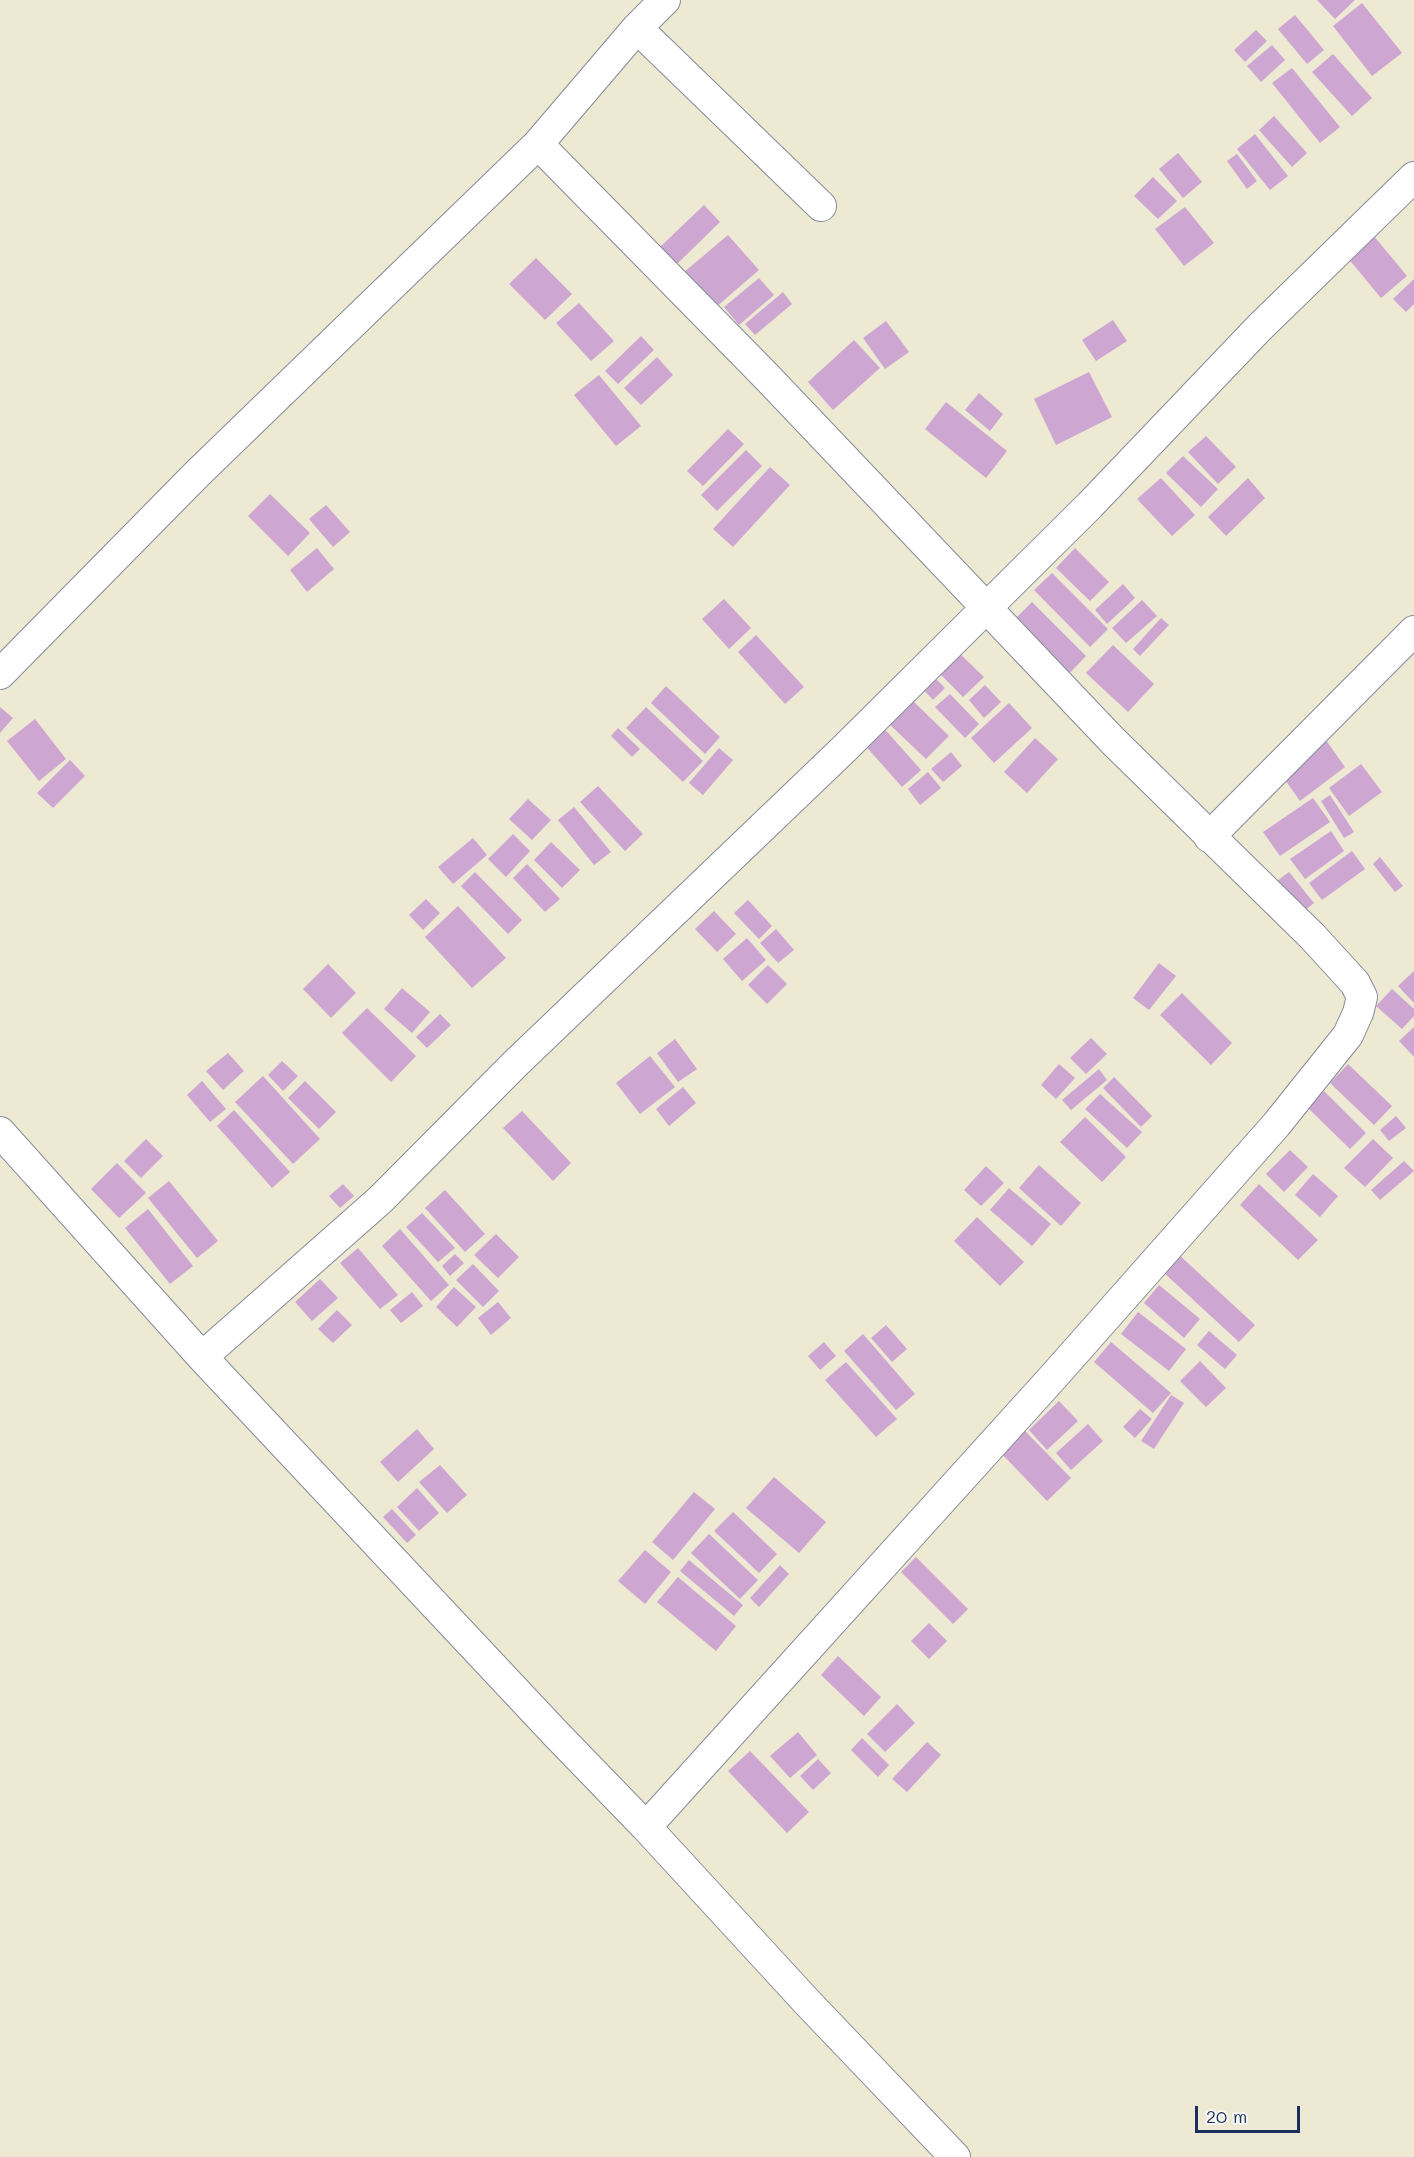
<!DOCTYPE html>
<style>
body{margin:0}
#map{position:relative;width:1414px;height:2157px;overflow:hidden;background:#ede9d3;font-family:Mali,sans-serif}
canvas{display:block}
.scale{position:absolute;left:1195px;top:2106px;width:105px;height:27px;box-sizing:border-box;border:3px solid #1b2f5e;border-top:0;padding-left:8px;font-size:18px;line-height:21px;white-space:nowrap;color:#1b2f5e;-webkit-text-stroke:4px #f6f6f2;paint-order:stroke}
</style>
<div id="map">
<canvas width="1414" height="2157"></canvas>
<div class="scale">20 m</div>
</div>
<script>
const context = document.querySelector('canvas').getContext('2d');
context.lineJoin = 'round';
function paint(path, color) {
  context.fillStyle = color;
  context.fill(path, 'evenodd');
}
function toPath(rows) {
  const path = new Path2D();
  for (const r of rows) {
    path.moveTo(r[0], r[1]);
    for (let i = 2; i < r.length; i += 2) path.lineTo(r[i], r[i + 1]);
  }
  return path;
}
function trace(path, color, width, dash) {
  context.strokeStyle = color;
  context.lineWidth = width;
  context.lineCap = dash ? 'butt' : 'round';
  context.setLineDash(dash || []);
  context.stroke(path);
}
paint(toPath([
 [1317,0,1355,0,1335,19],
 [1362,3,1402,53,1372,76,1333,26],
 [1295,15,1324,50,1307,64,1278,29],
 [1256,30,1267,41,1245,62,1234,50],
 [1272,45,1285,60,1261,82,1247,66],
 [1333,54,1372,98,1352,116,1312,72],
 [1292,68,1340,127,1320,143,1272,83],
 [1274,116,1307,153,1292,167,1259,130],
 [1255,134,1288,176,1270,190,1237,149],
 [1178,153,1202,182,1183,198,1159,169],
 [1237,154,1257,181,1247,189,1227,161],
 [1153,177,1177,201,1158,219,1134,196],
 [704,205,720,222,676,265,660,247],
 [1185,207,1214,243,1184,266,1155,229],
 [728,235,759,270,715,308,683,273],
 [1373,235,1407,276,1381,298,1347,257],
 [536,258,572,294,545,320,509,284],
 [759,278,774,295,739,325,724,307],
 [1414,279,1414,304,1406,312,1393,299],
 [783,292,792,304,755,335,745,324],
 [579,303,614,341,591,361,556,323],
 [1113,320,1127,341,1096,361,1082,340],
 [886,321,909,352,885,369,863,338],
 [641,336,654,350,618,384,605,371],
 [854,340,880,368,833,410,808,382],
 [657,357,673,375,641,405,624,388],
 [1089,372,1112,417,1056,445,1034,399],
 [599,375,641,426,616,446,574,395],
 [979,393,1003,414,990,431,965,410],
 [946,402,1007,451,986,478,925,429],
 [728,429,744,444,703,486,687,471],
 [1206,436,1236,467,1218,484,1188,452],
 [746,450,762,466,717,511,701,495],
 [1183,456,1218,489,1201,507,1166,473],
 [770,467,790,485,733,547,713,529],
 [1161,478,1195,515,1172,536,1137,499],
 [1248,478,1265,498,1226,536,1208,517],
 [270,494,310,533,288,556,248,516],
 [326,505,350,532,333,547,309,519],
 [317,548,334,569,307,592,290,570],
 [1075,548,1109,582,1090,601,1056,568],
 [1052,573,1108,629,1090,647,1034,590],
 [1123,584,1135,598,1107,624,1095,610],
 [724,599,751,628,729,649,702,619],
 [1142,600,1157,616,1126,643,1112,628],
 [1032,602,1086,656,1064,679,1009,625],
 [1161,618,1169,625,1140,656,1133,649],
 [756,635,804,687,785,704,738,652],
 [1113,645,1154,684,1128,712,1086,673],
 [956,650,984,677,963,697,936,670],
 [929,672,945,688,933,700,918,684],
 [985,685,1001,702,984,718,969,700],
 [666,686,720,737,705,754,651,703],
 [950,694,979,724,965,738,935,707],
 [911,699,949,736,926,759,888,723],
 [1009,703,1032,728,994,763,971,738],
 [0,707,13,718,0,733],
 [646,707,703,761,683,782,626,728],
 [35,719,66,759,39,781,7,741],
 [881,725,921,770,902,787,862,742],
 [618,728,640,749,632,757,611,736],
 [1323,736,1345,767,1300,801,1278,770],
 [1035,738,1058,759,1027,793,1004,772],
 [719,748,733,760,703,795,689,783],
 [951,752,962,766,943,782,931,769],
 [70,760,85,776,53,808,37,793],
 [1361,764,1382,792,1349,816,1329,788],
 [928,772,941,788,920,805,908,789],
 [598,786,643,834,625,851,580,802],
 [1330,795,1354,832,1344,838,1321,801],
 [1313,798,1330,822,1280,856,1263,832],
 [528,799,551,820,532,840,509,819],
 [574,807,611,852,594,865,558,820],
 [1331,831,1344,851,1305,879,1290,859],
 [513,834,530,851,506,877,488,859],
 [473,838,487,855,453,884,438,867],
 [551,842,580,870,562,888,534,860],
 [1352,851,1365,869,1322,900,1309,883],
 [1380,857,1403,886,1395,892,1373,864],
 [527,864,560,899,545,912,513,878],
 [475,872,522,920,508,934,461,886],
 [1289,872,1314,903,1303,912,1277,881],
 [426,899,440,913,423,930,409,915],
 [748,900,772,926,759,939,734,913],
 [458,906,506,958,472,988,425,937],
 [714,911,736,934,717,952,695,929],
 [776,929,794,950,778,963,760,943],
 [747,938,766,960,742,981,723,959],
 [1159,963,1176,976,1149,1010,1133,998],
 [328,964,356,993,331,1018,303,989],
 [768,965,787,984,767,1004,748,985],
 [1414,971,1414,1003,1398,986],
 [402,988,430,1012,412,1033,384,1009],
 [1392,989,1414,1009,1414,1016,1402,1029,1376,1006],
 [1182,993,1232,1043,1211,1065,1160,1015],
 [367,1008,416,1056,391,1082,342,1033],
 [440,1014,451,1025,427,1048,416,1037],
 [1414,1027,1414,1057,1399,1041],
 [1091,1038,1107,1054,1086,1074,1070,1058],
 [675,1039,697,1069,678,1082,657,1053],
 [228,1053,244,1071,223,1090,206,1071],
 [650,1056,675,1087,640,1114,616,1083],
 [282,1061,298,1076,283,1091,268,1075],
 [1059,1064,1075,1078,1056,1099,1041,1085],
 [1348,1064,1392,1106,1374,1125,1330,1083],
 [1099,1069,1107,1080,1071,1110,1062,1100],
 [263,1076,320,1139,293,1164,235,1102],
 [1114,1077,1152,1116,1141,1127,1103,1088],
 [202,1081,226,1109,210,1122,187,1095],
 [305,1081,336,1112,319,1129,288,1098],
 [683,1087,696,1103,669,1126,656,1109],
 [1324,1091,1366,1133,1350,1149,1308,1108],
 [1100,1094,1142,1132,1127,1148,1085,1109],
 [234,1110,290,1172,272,1188,217,1126],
 [522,1111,571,1163,553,1181,503,1128],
 [1396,1116,1406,1128,1389,1141,1380,1130],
 [1085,1117,1126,1157,1102,1182,1060,1142],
 [146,1139,163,1156,141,1178,124,1161],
 [1373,1139,1393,1158,1365,1187,1344,1168],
 [1290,1150,1308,1167,1284,1192,1266,1174],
 [1404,1161,1414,1171,1380,1200,1371,1190],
 [117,1163,146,1193,119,1218,91,1189],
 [1039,1165,1081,1203,1061,1226,1019,1188],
 [986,1166,1004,1183,981,1206,964,1190],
 [1313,1174,1338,1196,1320,1217,1295,1195],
 [169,1181,218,1241,197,1258,148,1198],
 [343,1184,354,1196,340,1208,329,1196],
 [1259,1184,1318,1240,1298,1260,1240,1205],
 [1009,1188,1051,1224,1032,1246,990,1210],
 [445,1190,485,1234,465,1252,425,1208],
 [148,1209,193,1266,170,1284,125,1228],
 [422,1213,455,1248,438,1262,406,1227],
 [977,1217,1024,1262,1000,1286,954,1241],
 [400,1229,449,1285,431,1301,382,1246],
 [496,1234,519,1257,498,1278,474,1255],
 [358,1248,398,1295,380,1309,340,1263],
 [1177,1253,1255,1325,1239,1342,1162,1271],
 [455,1254,464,1263,450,1276,442,1266],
 [473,1264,499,1291,483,1307,456,1280],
 [320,1279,338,1298,312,1321,295,1302],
 [1159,1285,1200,1319,1184,1338,1144,1303],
 [454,1287,476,1307,457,1327,436,1307],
 [412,1292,423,1306,401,1323,390,1310],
 [498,1302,511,1318,491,1335,478,1318],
 [337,1310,352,1325,333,1343,318,1329],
 [1138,1312,1186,1349,1169,1371,1121,1334],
 [886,1325,907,1349,892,1362,871,1338],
 [1209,1331,1237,1355,1225,1369,1197,1345],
 [863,1334,915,1394,896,1410,844,1351],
 [824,1342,836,1356,820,1370,808,1356],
 [1111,1342,1171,1393,1153,1413,1094,1362],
 [1200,1361,1226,1388,1206,1407,1180,1381],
 [846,1362,897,1419,876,1437,825,1380],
 [1171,1395,1184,1403,1154,1449,1141,1441],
 [1059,1401,1078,1421,1047,1450,1029,1430],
 [1140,1409,1152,1419,1135,1438,1123,1427],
 [1088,1424,1103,1441,1071,1470,1056,1453],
 [417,1429,434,1449,398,1482,380,1462],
 [1025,1431,1071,1478,1047,1501,1001,1453],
 [440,1465,467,1495,447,1513,419,1482],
 [774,1477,826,1522,799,1553,746,1508],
 [417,1488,439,1513,419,1531,397,1507],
 [694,1492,715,1509,673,1560,652,1542],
 [392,1509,416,1535,407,1543,383,1517],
 [733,1512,777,1554,759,1573,714,1531],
 [709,1534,758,1580,740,1599,691,1553],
 [645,1550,671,1572,645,1604,618,1581],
 [916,1557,968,1609,953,1624,901,1572],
 [689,1560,743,1605,734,1616,680,1571],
 [780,1565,789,1574,759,1607,750,1598],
 [678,1577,736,1626,716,1651,657,1602],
 [929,1623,947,1641,929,1659,911,1641],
 [838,1656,881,1697,864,1716,821,1675],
 [897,1704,915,1723,885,1752,867,1734],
 [798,1732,817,1755,790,1778,770,1756],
 [862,1738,889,1765,878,1777,851,1750],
 [927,1742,941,1755,907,1792,892,1779],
 [750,1751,809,1812,787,1833,728,1771],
 [818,1759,831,1773,813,1790,800,1776]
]), '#cea6d2');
const minor = toPath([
 [637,28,821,206],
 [538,144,766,376,1114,742,1312,936,1355,983,1362,997,1358,1013,1348,1035,1276,1125,1054,1376,646,1827],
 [0,674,198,473,538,144,637,28,665,0],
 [1209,837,1414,631],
 [0,1132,202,1357,556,1734,646,1827,807,2002,955,2157],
 [202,1357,380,1200,515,1064,842,751,1090,505,1259,328,1414,177]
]);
trace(minor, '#848c98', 32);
trace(minor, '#fff', 30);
</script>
